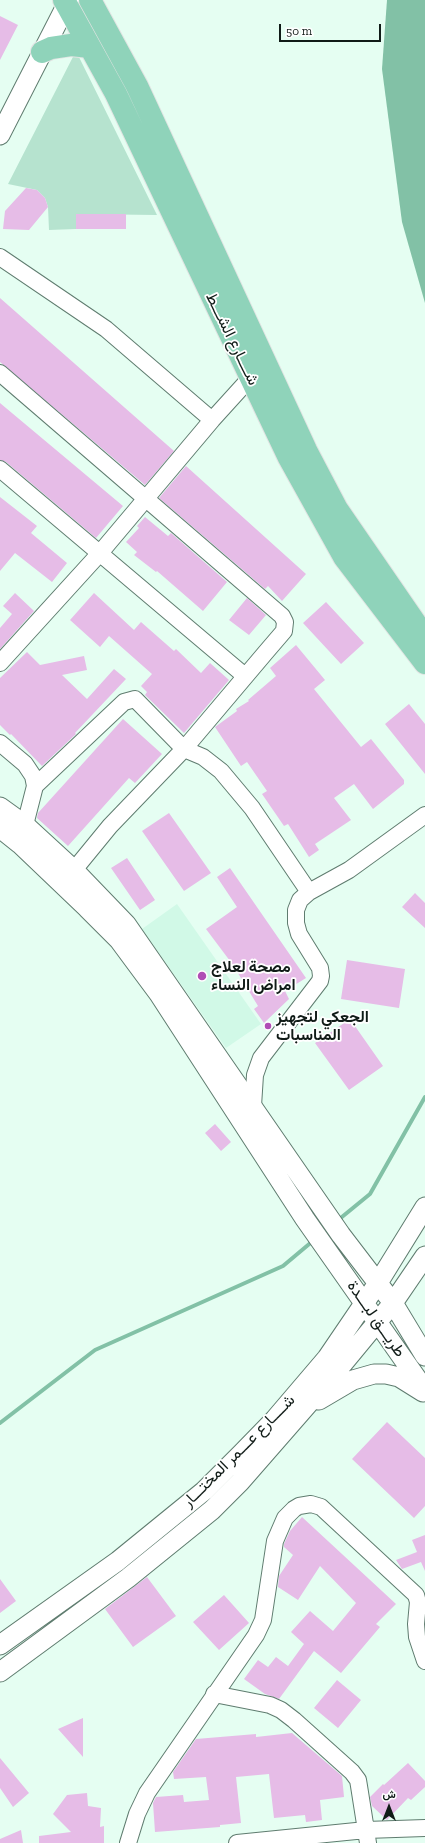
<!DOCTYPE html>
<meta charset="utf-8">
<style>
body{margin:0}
#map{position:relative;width:425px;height:1843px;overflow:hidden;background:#e5fef2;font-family:"Zilla Slab",Vazirmatn,serif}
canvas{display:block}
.north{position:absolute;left:369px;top:1787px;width:40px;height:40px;-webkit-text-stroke:3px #fff;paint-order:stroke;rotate:0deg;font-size:11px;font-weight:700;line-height:16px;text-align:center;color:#101b17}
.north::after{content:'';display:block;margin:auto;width:14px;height:18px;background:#101b17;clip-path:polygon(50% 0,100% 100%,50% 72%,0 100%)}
.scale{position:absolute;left:279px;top:24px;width:102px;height:18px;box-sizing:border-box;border:2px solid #101b17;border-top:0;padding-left:5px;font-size:12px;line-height:14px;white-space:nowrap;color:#101b17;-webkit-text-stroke:3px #fff;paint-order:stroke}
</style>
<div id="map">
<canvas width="425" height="1843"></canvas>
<div class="north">ش</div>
<div class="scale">50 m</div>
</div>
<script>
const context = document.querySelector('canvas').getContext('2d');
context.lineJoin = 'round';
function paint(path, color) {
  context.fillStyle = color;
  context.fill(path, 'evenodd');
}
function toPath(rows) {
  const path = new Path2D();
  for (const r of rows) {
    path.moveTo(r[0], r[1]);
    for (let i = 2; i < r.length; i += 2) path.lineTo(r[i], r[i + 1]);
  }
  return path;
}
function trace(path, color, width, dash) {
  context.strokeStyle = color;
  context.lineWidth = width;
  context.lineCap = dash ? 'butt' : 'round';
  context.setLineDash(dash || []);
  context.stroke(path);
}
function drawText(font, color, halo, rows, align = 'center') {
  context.font = font + ' "Zilla Slab",Vazirmatn,serif';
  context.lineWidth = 3.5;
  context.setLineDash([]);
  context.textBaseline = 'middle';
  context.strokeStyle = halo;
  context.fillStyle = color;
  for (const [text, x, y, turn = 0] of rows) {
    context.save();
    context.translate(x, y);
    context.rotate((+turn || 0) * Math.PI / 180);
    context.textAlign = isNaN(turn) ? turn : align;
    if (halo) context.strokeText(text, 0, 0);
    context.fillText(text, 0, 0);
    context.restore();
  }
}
paint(toPath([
 [177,904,261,1024,226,1048,142,929]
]), '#d1f9e7');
paint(toPath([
 [76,51,157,215,76,214,76,229,49,230,48,207,45,198,37,190,8,184]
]), '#b6e3cf');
paint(toPath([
 [387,0,425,0,425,303,402,222,382,69]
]), '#82c1a6');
trace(toPath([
 [337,1221,370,1194,425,1097],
 [0,1423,95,1350,283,1266,314,1240]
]), '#82c1a6', 4);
paint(toPath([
 [0,16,18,25,0,60],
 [26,188,37,190,45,198,48,207,29,230,3,229,5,211],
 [76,214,126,214,126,229,76,229],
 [0,298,174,451,145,485,0,362],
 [0,403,123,506,96,538,6,462,0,460],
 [186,466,306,574,282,601,268,586,265,589,159,498],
 [0,497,37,526,31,533,67,563,52,582,15,553,0,571],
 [145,517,168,536,171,533,227,582,203,611,157,571,156,572,134,555,137,552,126,542,139,528,137,526],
 [15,593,34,611,0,649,0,628,12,614,3,606],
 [94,593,134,630,141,622,174,651,176,649,201,673,210,663,229,680,184,733,145,695,147,692,141,686,152,674,109,636,100,647,70,620],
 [247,598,266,615,249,635,229,620],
 [326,602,364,643,341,664,303,623],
 [296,645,325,680,314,689,361,747,371,739,404,780,404,784,373,809,354,784,334,798,351,820,315,844,319,850,309,857,288,824,284,826,262,794,267,791,247,762,241,766,215,727,237,711,236,709,249,701,248,700,276,676,270,668],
 [27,652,40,665,84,656,87,670,62,675,87,699,114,669,126,679,75,733,76,734,42,766,11,734,10,735,0,725,0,678],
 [409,704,425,724,425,774,385,724],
 [123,719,162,754,135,783,129,778,68,846,37,818,38,813],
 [169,813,211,873,184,891,142,831],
 [127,858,155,900,140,910,111,868],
 [230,868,306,978,285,991,289,999,264,1023,254,1009,258,1006,233,965,206,929,237,907,217,877],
 [415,893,425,903,425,928,402,907],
 [347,960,405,969,399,1008,341,999],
 [350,1019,383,1066,349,1090,315,1043],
 [215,1124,231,1142,221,1151,205,1133],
 [387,1422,425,1458,425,1506,414,1518,352,1459],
 [302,1517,396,1604,376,1624,380,1627,341,1673,314,1651,279,1699,265,1694,244,1679,258,1660,268,1667,276,1657,288,1666,304,1644,291,1632,310,1611,333,1631,356,1603,320,1566,298,1600,278,1587,279,1576,293,1555,284,1547,284,1544,290,1531],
 [425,1535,425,1571,421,1562,402,1569,396,1560,417,1552,412,1540],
 [147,1577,176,1616,133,1647,105,1609],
 [0,1579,16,1601,0,1613],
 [224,1595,249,1623,219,1650,193,1622],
 [337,1680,361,1700,338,1728,314,1708],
 [83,1718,83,1757,58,1729],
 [292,1733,342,1776,344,1797,320,1800,322,1820,306,1822,305,1815,274,1818,269,1774,236,1777,241,1823,220,1825,220,1827,155,1832,153,1803,156,1797,183,1795,184,1802,209,1800,206,1777,174,1779,173,1772,196,1739,256,1734,256,1737],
 [0,1758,29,1793,13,1807,0,1788],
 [408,1763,425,1781,425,1787,411,1800,408,1798,387,1820,372,1806,370,1797,383,1784,384,1785],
 [87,1793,88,1806,101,1808,100,1827,104,1826,104,1843,39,1843,39,1836,71,1832,53,1814,67,1795],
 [21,1830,23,1843,0,1843,0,1839]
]), '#e6bce7');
const minor = toPath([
 [0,257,106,329,212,420,100,553,0,663],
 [0,373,282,616,285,622,284,631,266,652,184,749,110,826,74,870],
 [212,420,251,377],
 [0,469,245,676],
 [0,743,25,764,33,776,35,786,25,825],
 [35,786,124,702,135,699,184,749,203,757,221,771,252,808,309,892],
 [253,1106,255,1075,261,1058,320,981,321,976,320,968,299,934,296,923,296,910,300,900,309,892,349,870,425,815],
 [214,1694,270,1705,281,1710,294,1720,352,1772,358,1780,359,1786,368,1843],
 [128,1843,137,1814,147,1793,256,1635,263,1620,275,1541,285,1518,294,1509,299,1506,311,1504,321,1507,416,1595,418,1602,416,1624,417,1637,425,1661],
 [237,1843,366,1830,425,1828]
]);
const tertiary = toPath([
 [0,135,69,0],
 [0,807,25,825,74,870,126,924,341,1235,393,1303,425,1356],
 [0,828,20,844,87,908,119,940,136,963,159,994,305,1219,425,1390],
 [319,1400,353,1380,374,1374,386,1374,399,1377,423,1392],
 [0,1645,118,1561,204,1491,242,1453,275,1419,327,1358,378,1283,425,1207],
 [0,1672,128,1578,212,1510,240,1482,336,1372,393,1303,425,1256]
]);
const primary = toPath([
 [64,0,116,94,289,458,344,557,425,663],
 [90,0,137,86,306,450,337,509,425,637],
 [42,52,51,48,71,45,90,47]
]);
trace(minor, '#5f7c6f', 18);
trace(tertiary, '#5f7c6f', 21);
trace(primary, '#e2e4e3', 24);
trace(minor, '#fff', 16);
trace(tertiary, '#fff', 19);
trace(primary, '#8fd3ba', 22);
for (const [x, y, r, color] of [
 [202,976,5,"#b04eb5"],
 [268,1026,4,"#b04eb5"]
]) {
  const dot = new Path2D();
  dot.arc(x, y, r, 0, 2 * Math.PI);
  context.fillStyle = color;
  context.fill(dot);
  trace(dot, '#fff', 1.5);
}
drawText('16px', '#101b17', '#fff', [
 ["شــــارع الشـــط",232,339,64],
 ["طريـــق لبـــدة",376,1319,55],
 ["شــــارع عـــمر المختـــار",239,1451,-45]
]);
drawText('bold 16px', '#101b17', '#fff', [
 ["مصحة لعلاج",211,967],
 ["امراض النساء",211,985],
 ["الجعكي لتجهيز",276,1017],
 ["المناسبات",276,1035]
], 'left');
</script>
